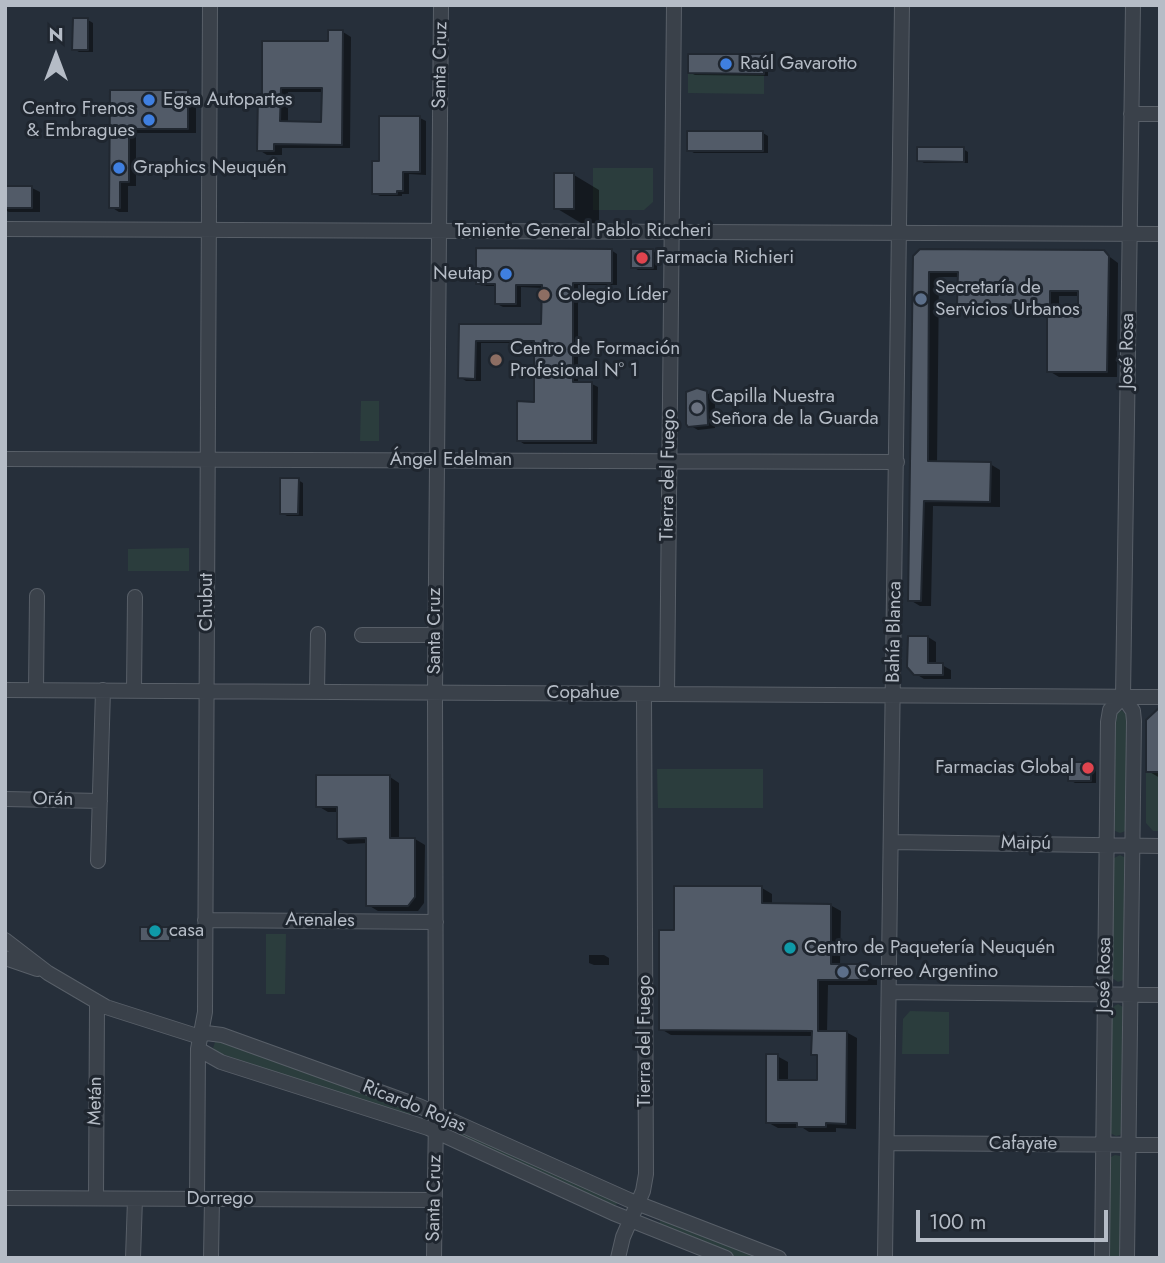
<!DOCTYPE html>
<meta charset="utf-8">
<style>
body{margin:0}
#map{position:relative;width:1165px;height:1263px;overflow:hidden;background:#262f3a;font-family:Jost,sans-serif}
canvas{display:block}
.frame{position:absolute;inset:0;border:7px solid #b5bcc6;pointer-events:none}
.north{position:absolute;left:21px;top:21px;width:70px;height:70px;-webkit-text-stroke:5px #1f262f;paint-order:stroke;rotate:0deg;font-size:19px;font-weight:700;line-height:28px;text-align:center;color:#b5bcc6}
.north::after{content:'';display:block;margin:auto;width:24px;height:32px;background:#b5bcc6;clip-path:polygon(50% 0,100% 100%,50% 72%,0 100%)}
.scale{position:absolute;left:916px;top:1210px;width:192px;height:32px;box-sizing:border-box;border:4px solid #b5bcc6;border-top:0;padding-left:9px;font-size:21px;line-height:24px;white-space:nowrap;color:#b5bcc6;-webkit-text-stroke:5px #1f262f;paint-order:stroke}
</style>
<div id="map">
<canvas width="1165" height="1263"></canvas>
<div class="frame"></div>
<div class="north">N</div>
<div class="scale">100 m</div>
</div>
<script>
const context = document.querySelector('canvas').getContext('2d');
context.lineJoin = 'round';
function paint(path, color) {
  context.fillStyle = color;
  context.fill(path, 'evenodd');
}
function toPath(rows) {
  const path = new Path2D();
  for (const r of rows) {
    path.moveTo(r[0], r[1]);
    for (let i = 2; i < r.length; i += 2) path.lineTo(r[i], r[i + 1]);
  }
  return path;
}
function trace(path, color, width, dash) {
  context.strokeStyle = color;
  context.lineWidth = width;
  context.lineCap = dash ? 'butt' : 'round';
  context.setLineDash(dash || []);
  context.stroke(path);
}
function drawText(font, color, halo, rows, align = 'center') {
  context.font = font + ' Jost,sans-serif';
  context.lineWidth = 6;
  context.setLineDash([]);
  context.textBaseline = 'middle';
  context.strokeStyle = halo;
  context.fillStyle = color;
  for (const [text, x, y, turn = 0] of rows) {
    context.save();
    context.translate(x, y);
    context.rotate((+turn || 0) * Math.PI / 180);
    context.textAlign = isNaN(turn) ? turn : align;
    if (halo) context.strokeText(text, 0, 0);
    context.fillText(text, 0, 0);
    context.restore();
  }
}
paint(toPath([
 [688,73,764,74,764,94,688,93],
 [593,168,653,168,653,202,644,210,593,210],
 [361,401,379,401,379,441,360,441],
 [189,548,189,571,128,571,128,549],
 [1121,710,1128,715,1126,831,1120,833,1115,831,1113,827,1114,717,1117,711],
 [1154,712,1160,713,1160,831,1153,831,1146,823,1146,720],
 [657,769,763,769,763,808,658,808],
 [1120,855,1126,858,1124,980,1118,982,1112,978,1113,862,1114,858],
 [266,934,286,934,285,994,266,994],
 [1118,1004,1123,1007,1123,1129,1120,1135,1116,1136,1110,1133,1111,1008],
 [910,1011,949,1012,949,1054,902,1054,903,1019],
 [215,1042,220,1042,412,1110,413,1113,408,1116,216,1052,213,1048],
 [462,1131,616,1200,617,1204,615,1206,460,1137],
 [1115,1155,1120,1156,1122,1162,1121,1258,1107,1258,1109,1158],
 [661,1219,765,1258,737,1258,664,1229,659,1224]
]), '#2b3d3d');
paint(toPath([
 [88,20,93,23,93,52,79,52,74,49],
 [343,32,351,37,350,148,282,148,282,155,267,155,259,150,264,95],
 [288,92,323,92,323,123,288,123],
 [763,56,768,59,768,76,695,75,689,72],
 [112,92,188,92,196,97,196,133,136,133,136,186,128,186,128,212,119,212,111,207],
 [420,118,426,121,426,175,409,174,409,194,402,194,402,196,380,196,374,193,381,163],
 [763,133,768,136,768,153,694,153,689,150],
 [963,149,968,152,968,163,924,163,919,160],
 [574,175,599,190,599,223,581,223,556,208],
 [5,187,32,188,40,192,40,212,9,212,5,210],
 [611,250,617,254,617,285,578,285,578,384,592,384,598,387,597,444,524,444,518,440,535,403,536,343,481,343,481,381,466,381,460,377,461,325,543,326,543,288,521,287,521,307,503,307,497,304,497,286,483,286,477,283],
 [652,251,657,253,657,270,638,270,633,267],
 [1103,252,1118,263,1117,377,1059,377,1049,371,1080,318,1080,296,1059,296,1059,310,969,309,959,303,959,277,939,277,937,463,990,464,1000,470,1000,507,933,506,931,606,920,606,910,600,915,257],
 [707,393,715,398,715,428,698,430,689,425],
 [298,480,303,483,303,516,287,516,282,513],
 [928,637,936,642,936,665,942,665,951,670,951,679,924,679,916,674],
 [1160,714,1160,778,1148,771],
 [1091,764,1096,767,1096,783,1075,783,1070,780],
 [390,777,399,783,399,840,415,839,425,845,424,903,418,911,378,911,368,905,368,843,348,844,339,838,338,812,328,812,318,806],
 [762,888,772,894,772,905,830,905,841,911,840,966,867,966,877,972,877,985,828,985,827,1032,846,1032,857,1038,856,1129,836,1128,836,1132,809,1132,803,1128,778,1128,767,1122,777,1056,788,1062,788,1082,819,1082,819,1058,813,1054,813,1036,671,1035,661,1029,676,932],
 [589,955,604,955,609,958,609,965,594,965,589,963]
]), '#0007');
const building = toPath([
 [73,18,88,18,88,50,72,50,73,18],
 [328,30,343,30,342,145,274,144,274,151,257,151,258,94,262,94,262,41,328,41,328,30],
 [281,88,322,88,321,122,280,121,281,88],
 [688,54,764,54,764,74,688,73,688,54],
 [110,90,188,90,188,129,129,129,129,182,120,182,120,208,109,208,110,90],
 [379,116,420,116,420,172,403,172,403,191,397,191,397,194,372,194,372,161,379,161,379,116],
 [687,131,763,131,763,151,687,151,687,131],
 [917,147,964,147,964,162,917,161,917,147],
 [554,173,574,173,574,209,554,209,554,173],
 [5,186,32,186,32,208,5,208,5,186],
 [476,248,612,249,612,283,573,283,573,382,592,382,592,441,517,441,517,401,534,402,534,341,476,341,475,379,458,378,459,324,541,324,542,285,516,285,516,304,495,304,495,284,476,284,476,248],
 [631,249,653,249,653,268,631,268,631,249],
 [920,249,1104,250,1109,256,1107,372,1047,372,1047,316,1078,316,1078,291,1050,291,1050,305,957,304,958,272,929,272,928,461,991,462,990,502,924,501,921,601,908,601,913,256,920,249],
 [697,388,707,391,708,425,688,427,686,424,686,392,697,388],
 [280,478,299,478,298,514,280,514,280,478],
 [908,636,928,636,928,663,943,663,943,675,914,675,907,667,908,636],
 [1160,707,1160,772,1146,772,1146,720,1160,707],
 [1068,762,1091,762,1091,781,1068,781,1068,762],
 [316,775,390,775,390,838,415,838,415,897,408,906,366,906,366,838,337,839,337,807,316,807,316,775],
 [674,886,762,886,762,903,831,904,831,964,867,964,867,980,818,980,818,1031,847,1031,846,1124,826,1123,826,1127,797,1127,797,1123,766,1123,766,1054,778,1054,778,1080,817,1080,817,1055,811,1055,812,1031,659,1030,659,930,674,930,674,886],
 [140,927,170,927,170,941,140,941,140,927]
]);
paint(building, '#525b68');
trace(building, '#212831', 2);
const minor = toPath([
 [1131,114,1160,114],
 [5,229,1160,234],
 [5,459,897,462],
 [362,635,435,635],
 [5,690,1160,697],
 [36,690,37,596],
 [134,690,135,597],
 [317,691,318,634],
 [667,694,674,5],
 [5,799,100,801],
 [891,842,1160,846],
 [98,861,103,690],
 [205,920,436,922],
 [5,940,48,973,106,1007,200,1037,206,1033,222,1035,419,1106,629,1200,779,1258],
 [5,958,37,969],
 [889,992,1160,995],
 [198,1049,221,1062,428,1128,613,1213,726,1258],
 [887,1143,1160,1145],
 [5,1198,435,1200],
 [96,1198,97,1004],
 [197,1199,198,1049,205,1012,210,5],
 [133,1258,135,1199],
 [211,1258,212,1199],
 [434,1258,436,1114,435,692,441,5],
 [618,1258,623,1237,643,1191,646,1174,644,694],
 [885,1258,902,5],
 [1102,1258,1108,722,1110,710,1123,697],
 [1127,1258,1134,721,1133,711,1123,697,1133,5]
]);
trace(minor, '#585f68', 16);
trace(minor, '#3a414a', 14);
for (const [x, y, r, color] of [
 [726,64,7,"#3f7fe0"],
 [149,100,7,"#3f7fe0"],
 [149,120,7,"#3f7fe0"],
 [119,168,7,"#3f7fe0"],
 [642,258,7,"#e0444e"],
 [506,274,7,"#3f7fe0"],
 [544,295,7,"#8d6e63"],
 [921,299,7,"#5c6f8a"],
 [496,360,7,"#8d6e63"],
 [697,408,7,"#6b7280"],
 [1088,768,7,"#e0444e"],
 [155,931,7,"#0f9aa8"],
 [790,948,7,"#0f9aa8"],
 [843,972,7,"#5c6f8a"]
]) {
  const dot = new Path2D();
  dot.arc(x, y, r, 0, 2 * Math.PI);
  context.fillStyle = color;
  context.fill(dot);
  trace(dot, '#1f262f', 2.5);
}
drawText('19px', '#b5bcc6', '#1f262f', [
 ["Raúl Gavarotto",740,64],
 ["Egsa Autopartes",163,100],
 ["Centro Frenos",135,109,"right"],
 ["& Embragues",135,131,"right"],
 ["Graphics Neuquén",133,168],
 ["Farmacia Richieri",656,258],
 ["Neutap",492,274,"right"],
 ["Secretaría de",935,288],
 ["Servicios Urbanos",935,310],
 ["Colegio Líder",558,295],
 ["Centro de Formación",510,349],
 ["Profesional N° 1",510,371],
 ["Capilla Nuestra",711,397],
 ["Señora de la Guarda",711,419],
 ["Farmacias Global",1074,768,"right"],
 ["casa",169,931],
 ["Centro de Paquetería Neuquén",804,948],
 ["Correo Argentino",857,972]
], 'left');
drawText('19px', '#b5bcc6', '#1f262f', [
 ["Santa Cruz",441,65,-89],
 ["Teniente General Pablo Riccheri",583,231],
 ["José Rosa",1128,351,-89],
 ["Ángel Edelman",451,460],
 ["Tierra del Fuego",669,475,-89],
 ["Chubut",207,602,-90],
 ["Santa Cruz",435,631,-90],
 ["Bahía Blanca",895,632,-89],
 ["Copahue",583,693],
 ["Orán",53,800,1],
 ["Maipú",1026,844,1],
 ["Arenales",320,921,1],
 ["José Rosa",1105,975,-89],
 ["Tierra del Fuego",645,1041,-90],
 ["Metán",96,1101,-89],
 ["Ricardo Rojas",414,1107,22],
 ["Cafayate",1023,1144],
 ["Santa Cruz",435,1198,-89],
 ["Dorrego",220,1199]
]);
</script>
